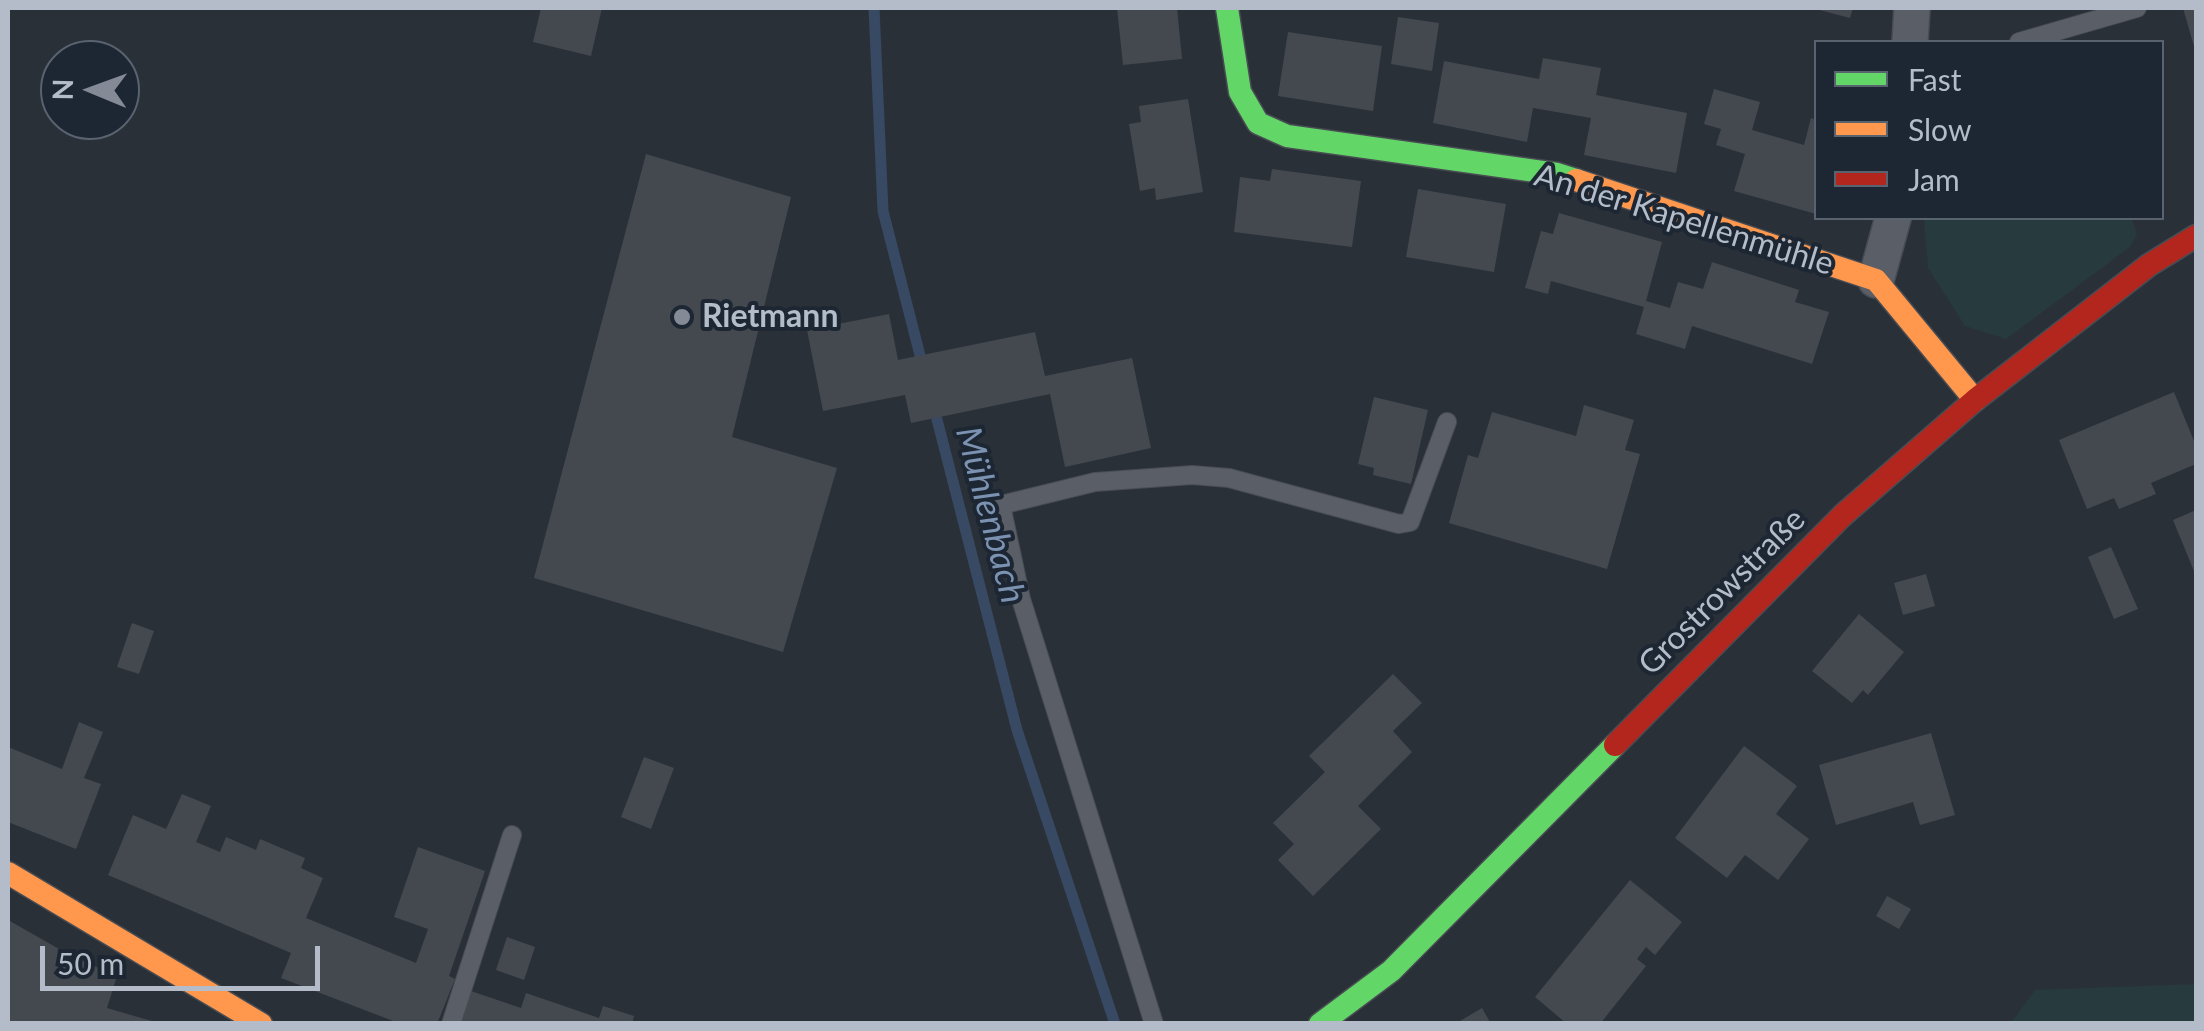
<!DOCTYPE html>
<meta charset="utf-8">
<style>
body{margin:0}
#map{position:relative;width:2204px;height:1031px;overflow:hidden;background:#2a3038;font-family:Lato,sans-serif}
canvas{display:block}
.frame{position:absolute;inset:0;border:10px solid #b4bcc9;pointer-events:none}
.legend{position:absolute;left:1814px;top:40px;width:350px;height:180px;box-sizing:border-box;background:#1d2633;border:2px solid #59626f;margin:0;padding:12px 18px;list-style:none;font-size:30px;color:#b4bcc9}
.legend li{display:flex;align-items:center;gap:20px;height:50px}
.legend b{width:50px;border:2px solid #59626f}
.north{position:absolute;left:40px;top:40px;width:100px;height:100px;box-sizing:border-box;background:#1d2633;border:2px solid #59626f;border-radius:50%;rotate:271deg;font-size:28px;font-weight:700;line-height:40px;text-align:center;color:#b4bcc9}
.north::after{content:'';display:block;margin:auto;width:35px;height:45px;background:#848b96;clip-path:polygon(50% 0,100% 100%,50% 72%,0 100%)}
.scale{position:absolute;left:40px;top:946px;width:280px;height:45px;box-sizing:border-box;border:5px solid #b4bcc9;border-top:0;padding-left:12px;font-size:30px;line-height:35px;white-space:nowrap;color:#b4bcc9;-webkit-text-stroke:8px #1d2633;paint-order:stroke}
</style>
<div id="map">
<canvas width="2204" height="1031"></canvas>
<div class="frame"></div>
<ul class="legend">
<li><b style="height:12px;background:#63d668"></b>Fast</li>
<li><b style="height:12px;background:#ff974d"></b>Slow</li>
<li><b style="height:12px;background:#b3261e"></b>Jam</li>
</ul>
<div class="north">N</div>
<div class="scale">50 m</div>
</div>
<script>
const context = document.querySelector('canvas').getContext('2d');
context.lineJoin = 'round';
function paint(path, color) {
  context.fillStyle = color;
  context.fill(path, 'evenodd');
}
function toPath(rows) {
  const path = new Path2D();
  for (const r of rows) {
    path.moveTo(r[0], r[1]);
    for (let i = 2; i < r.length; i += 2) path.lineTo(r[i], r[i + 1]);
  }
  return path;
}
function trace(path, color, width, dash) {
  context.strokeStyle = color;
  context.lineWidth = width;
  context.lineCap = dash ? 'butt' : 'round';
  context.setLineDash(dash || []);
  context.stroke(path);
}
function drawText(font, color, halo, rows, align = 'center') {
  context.font = font + ' Lato,sans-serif';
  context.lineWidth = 8;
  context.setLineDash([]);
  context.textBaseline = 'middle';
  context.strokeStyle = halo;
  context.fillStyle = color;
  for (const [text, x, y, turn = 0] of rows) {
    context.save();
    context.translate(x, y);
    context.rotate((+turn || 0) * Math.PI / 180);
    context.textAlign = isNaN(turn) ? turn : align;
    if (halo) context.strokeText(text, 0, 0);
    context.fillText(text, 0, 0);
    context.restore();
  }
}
paint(toPath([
 [1924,218,2131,218,2137,234,2130,247,2006,339,1965,326,1928,268],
 [2196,984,2196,1023,2011,1023,2035,990]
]), '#273a3e');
trace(toPath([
 [874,8,883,211,923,367],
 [933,404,1017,730,1115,1024]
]), '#384963', 11);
paint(toPath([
 [541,8,602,8,591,56,533,42],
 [1117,8,1177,8,1182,59,1123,65],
 [1812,8,1853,8,1850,18],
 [2183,8,2196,8,2196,50,2195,50],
 [1398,17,1439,23,1432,71,1391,64],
 [1288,32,1382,46,1373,111,1278,96],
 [1543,58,1601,68,1596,95,1687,113,1676,173,1584,155,1591,118,1533,108,1527,142,1433,123,1444,61,1539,79],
 [1714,89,1760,102,1752,130,1804,145,1811,118,1816,120,1816,214,1734,191,1745,154,1716,145,1721,129,1704,124],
 [1188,99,1203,192,1156,200,1155,188,1140,191,1129,124,1141,122,1139,106],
 [646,154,791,197,732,437,837,468,783,652,534,578],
 [1272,169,1361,181,1352,247,1234,232,1240,177,1270,181],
 [1418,189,1506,204,1494,272,1406,257],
 [1559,213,1662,242,1646,301,1670,308,1678,282,1703,289,1712,262,1799,290,1795,302,1829,312,1812,364,1692,326,1685,349,1636,334,1644,307,1551,281,1548,294,1525,288,1541,231,1553,234],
 [889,314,898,360,1035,332,1045,376,1132,358,1151,448,1065,467,1050,394,911,423,905,395,823,411,807,330],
 [2174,392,2196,446,2196,464,2151,483,2156,494,2119,509,2114,498,2087,509,2059,440],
 [1374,397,1428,410,1411,484,1373,475,1374,468,1358,464],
 [1584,405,1634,420,1625,450,1640,454,1607,569,1449,523,1468,455,1478,458,1492,412,1576,436],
 [2196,510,2196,576,2173,520],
 [2111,547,2138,609,2114,619,2088,557],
 [1926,574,1935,606,1903,615,1894,583],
 [1859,614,1904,652,1868,695,1863,690,1852,703,1812,671],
 [132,623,154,631,139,674,117,667],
 [1393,674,1422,703,1393,731,1412,752,1358,806,1381,829,1313,896,1278,860,1294,844,1273,823,1325,772,1309,756],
 [79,722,103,732,84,778,101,784,76,849,8,822,8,747,62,769],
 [1931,733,1955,815,1920,825,1913,802,1836,825,1819,765],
 [1744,746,1797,786,1776,814,1809,839,1778,880,1745,855,1727,878,1675,838],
 [644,757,674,768,651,829,621,817],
 [182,794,211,806,196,842,220,852,226,837,256,850,260,839,305,858,301,868,323,878,306,918,416,963,428,929,394,917,418,847,485,871,449,976,455,979,437,1024,401,1024,281,978,291,953,108,875,133,815,166,829],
 [1630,880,1682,922,1655,955,1646,947,1637,959,1646,966,1600,1024,1567,1024,1535,997],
 [1887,896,1911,909,1899,929,1876,916],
 [8,920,68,954,117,976,107,1008,162,1024,8,1024],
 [507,937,535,947,524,980,496,970],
 [471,991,521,1008,526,993,599,1018,603,1006,634,1016,632,1024,460,1024],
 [1482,1008,1491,1024,1455,1024]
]), '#444950');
const lane = toPath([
 [2019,42,2137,8],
 [451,1024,512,835],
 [1154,1024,1021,599,1001,505,1095,482,1192,475,1229,478,1399,524,1410,522,1447,422]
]);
const street = toPath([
 [1910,42,1912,8],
 [1876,280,1893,218]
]);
const fast = toPath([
 [1227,8,1240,92,1258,123,1287,136,1557,174,1576,180],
 [1320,1024,1391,971,1615,745]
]);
const slow = toPath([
 [1576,180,1876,280,1975,400],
 [8,873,261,1024]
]);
const jam = toPath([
 [1615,745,1843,515,1975,400,2149,265,2196,236]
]);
trace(lane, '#484c53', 20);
trace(street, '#484c53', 38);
trace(fast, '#484c53', 25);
trace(slow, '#484c53', 25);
trace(jam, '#484c53', 25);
trace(lane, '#5a5e66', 18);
trace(street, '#5a5e66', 35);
trace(fast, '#63d668', 22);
trace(slow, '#ff974d', 22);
trace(jam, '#b3261e', 22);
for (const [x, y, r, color] of [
 [682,317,10,"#848b96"]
]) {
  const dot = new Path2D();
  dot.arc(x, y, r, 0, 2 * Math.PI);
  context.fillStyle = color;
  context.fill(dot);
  trace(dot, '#1d2633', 4);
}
drawText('32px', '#b4bcc9', '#1d2633', [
 ["An der Kapellenmühle",1684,220,17],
 ["Grostrowstraße",1722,592,-45]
]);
drawText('bold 32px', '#b4bcc9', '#1d2633', [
 ["Rietmann",702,317]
], 'left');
drawText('italic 35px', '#7c92b1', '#1d2633', [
 ["Mühlenbach",990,515,75]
]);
</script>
